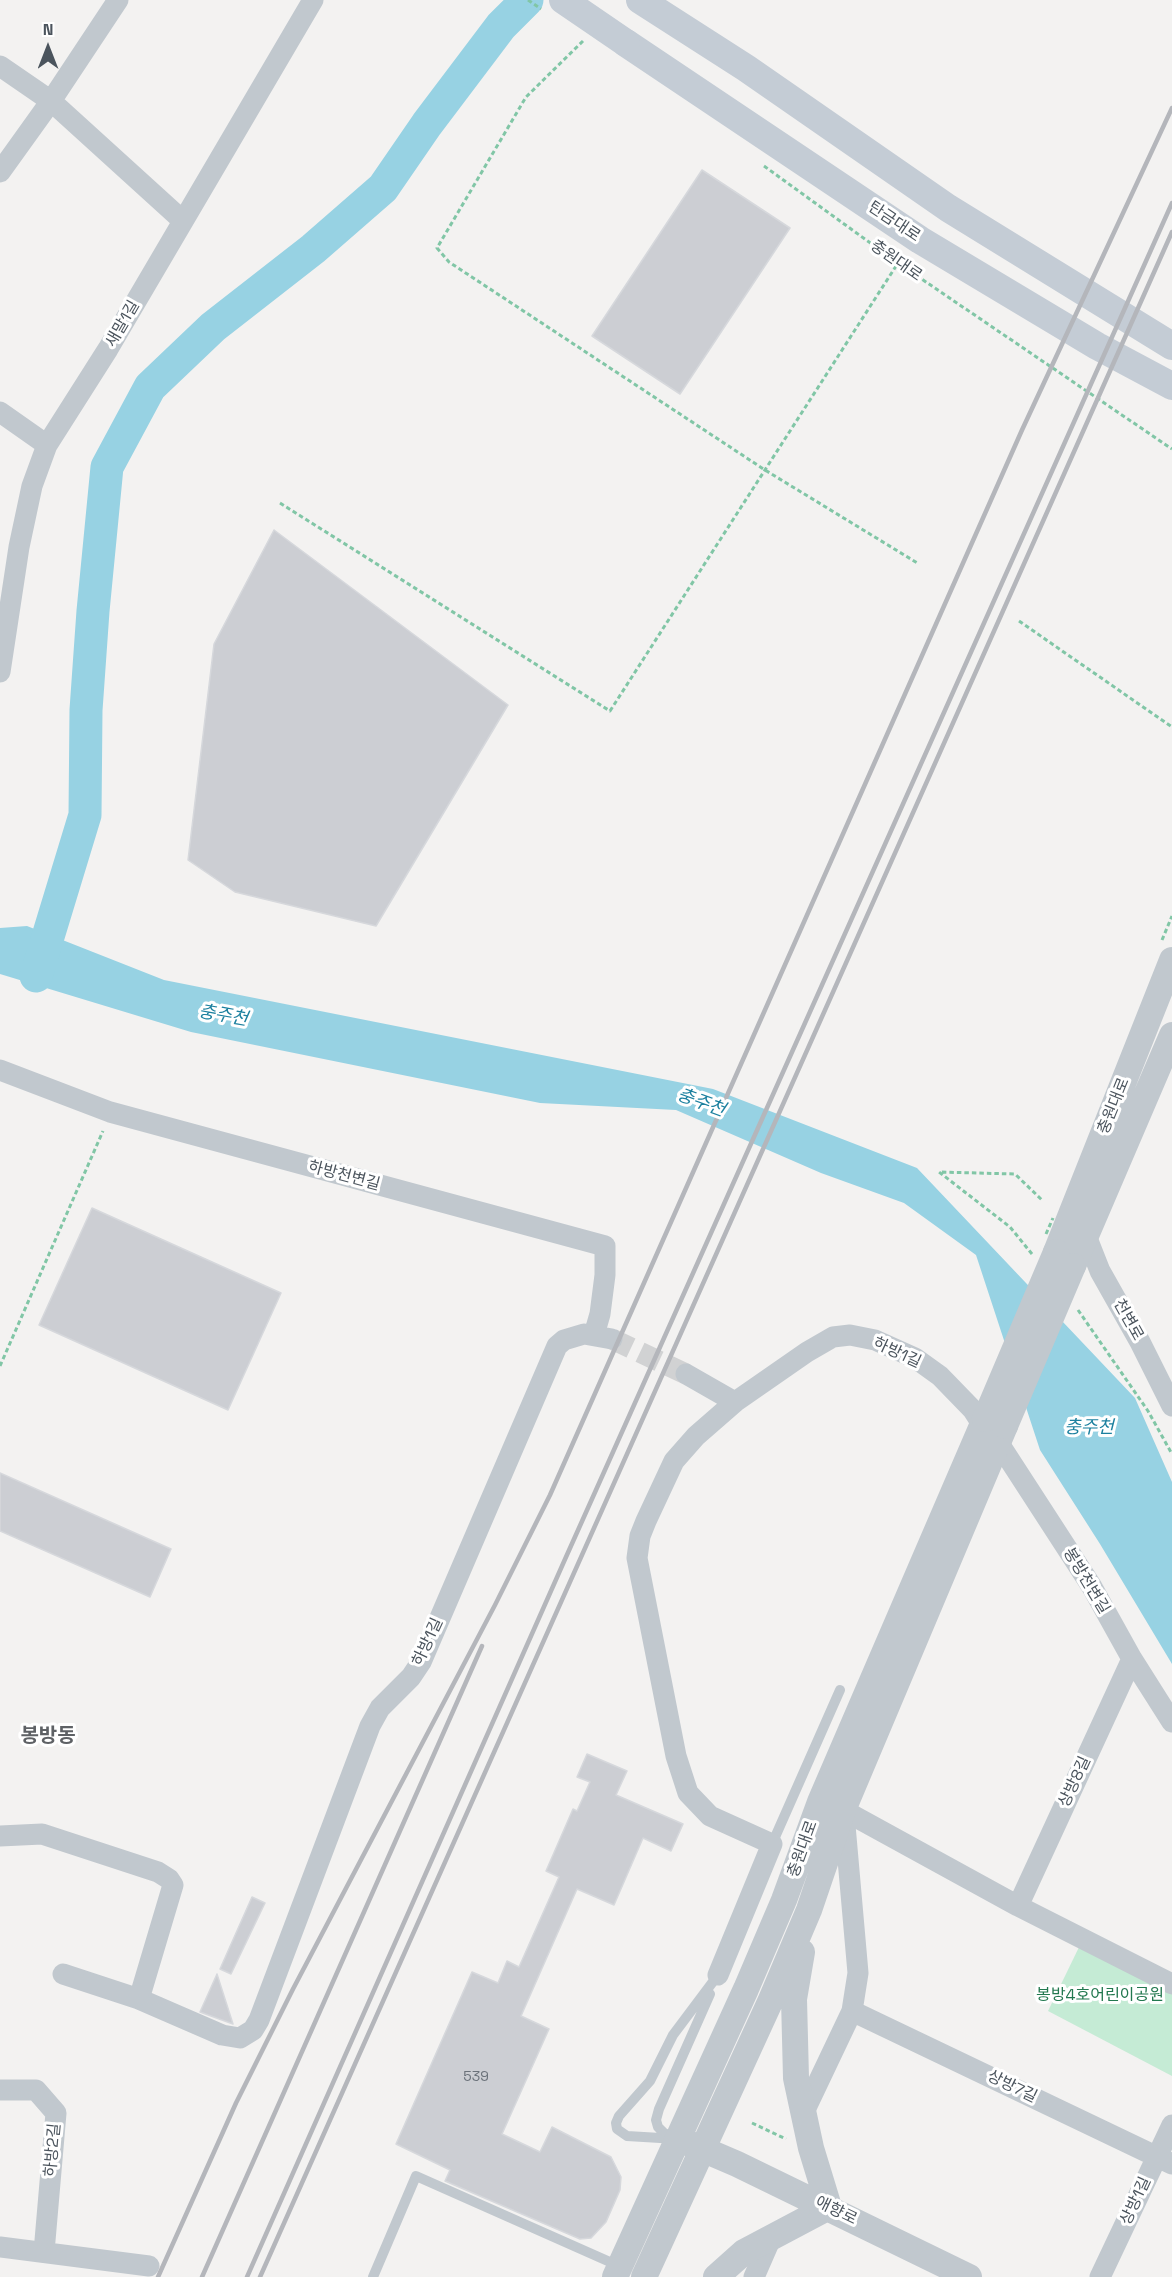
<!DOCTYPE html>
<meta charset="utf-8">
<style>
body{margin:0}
#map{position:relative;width:1172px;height:2277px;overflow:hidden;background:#f3f2f1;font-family:"Space Grotesk",sans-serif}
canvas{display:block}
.north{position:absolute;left:18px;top:18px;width:60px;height:60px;-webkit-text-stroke:4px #fff;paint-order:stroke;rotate:0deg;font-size:16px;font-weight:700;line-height:24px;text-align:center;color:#4b545d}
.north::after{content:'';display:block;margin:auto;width:21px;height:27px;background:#4b545d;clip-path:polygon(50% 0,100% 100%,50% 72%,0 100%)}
</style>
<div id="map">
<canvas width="1172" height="2277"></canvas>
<div class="north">N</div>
</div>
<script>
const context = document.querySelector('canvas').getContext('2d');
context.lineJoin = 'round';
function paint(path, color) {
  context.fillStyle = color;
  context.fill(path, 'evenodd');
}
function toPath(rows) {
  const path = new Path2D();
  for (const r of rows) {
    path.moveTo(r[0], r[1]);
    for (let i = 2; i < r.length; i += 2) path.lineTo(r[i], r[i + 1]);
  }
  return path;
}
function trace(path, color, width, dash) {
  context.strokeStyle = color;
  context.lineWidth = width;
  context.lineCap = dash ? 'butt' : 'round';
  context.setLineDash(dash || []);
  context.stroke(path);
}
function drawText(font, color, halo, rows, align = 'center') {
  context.font = font + ' "Space Grotesk","Noto Sans KR",sans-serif';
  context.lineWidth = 6;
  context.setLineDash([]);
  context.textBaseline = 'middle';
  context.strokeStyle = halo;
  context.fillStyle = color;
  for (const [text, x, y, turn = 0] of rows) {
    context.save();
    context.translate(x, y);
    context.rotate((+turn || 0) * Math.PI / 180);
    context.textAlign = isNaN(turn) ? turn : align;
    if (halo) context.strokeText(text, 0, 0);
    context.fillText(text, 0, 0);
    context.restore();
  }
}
paint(toPath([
 [1081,1943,1172,1991,1172,2076,1048,2011]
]), '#c5ebd5');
paint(toPath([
 [27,926,164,980,713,1089,917,1168,1135,1398,1172,1482,1172,1664,1100,1544,1040,1450,976,1255,904,1203,821,1173,676,1110,540,1103,191,1032,0,974,0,928]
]), '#97d2e3');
trace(toPath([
 [36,976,85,815,86,710,93,611,107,467,150,387,213,327,313,249,383,188,427,124,501,26,527,0]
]), '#97d2e3', 33);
const building = toPath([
 [702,170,790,228,680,394,592,336,702,170],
 [274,530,508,705,376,926,235,892,188,860,214,644,274,530],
 [92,1208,281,1293,228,1410,39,1325,92,1208],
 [0,1473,171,1549,150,1597,0,1531,0,1473],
 [587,1754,627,1771,616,1795,683,1824,671,1851,643,1838,614,1905,577,1889,521,2016,549,2029,502,2134,540,2152,552,2127,611,2157,621,2177,620,2190,606,2222,591,2238,580,2239,445,2181,450,2170,396,2144,472,1972,498,1983,507,1961,519,1967,559,1877,546,1871,573,1809,577,1811,590,1782,577,1777,587,1754],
 [252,1897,265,1903,231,1974,220,1969,252,1897],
 [217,1974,233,2024,200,2012,217,1974]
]);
paint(building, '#ccced3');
trace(building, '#d6d8dc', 1.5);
trace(toPath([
 [612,1339,686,1374]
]), '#d1d2d3', 21, [21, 10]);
trace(toPath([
 [583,41,526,97,437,248,449,262,765,470,919,564],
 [764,166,898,263,1172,449],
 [280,503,610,711,898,263,905,256],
 [1019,621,1172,727],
 [1162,940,1172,916],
 [1032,1254,1010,1227,939,1172,1015,1174,1043,1201],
 [1078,1310,1148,1411,1172,1454],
 [0,1366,103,1131],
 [752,2123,786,2139]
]), '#81c6a6', 3, [4.5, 3]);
trace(toPath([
 [772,1844,840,1690],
 [674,2138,664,2133,658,2127,656,2120,659,2109,710,1994],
 [677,2139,627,2136,617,2129,616,2123,619,2116,650,2081,673,2035,718,1975],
 [373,2277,416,2176,619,2266]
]), '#c1c8ce', 10);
trace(toPath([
 [0,66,51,101,182,220],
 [0,172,51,101,118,0],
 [0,412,47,445],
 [0,672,19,547,32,486,47,445,108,349,313,0],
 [0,1070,110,1112,605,1246,605,1275,600,1314,594,1335],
 [1085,1233,1100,1271,1140,1342,1172,1406],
 [686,1374,735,1402,807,1352,833,1337,850,1335,875,1340,915,1358,940,1376,973,1410,982,1424],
 [998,1442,1092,1587,1132,1659,1172,1722],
 [843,1810,1018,1906,1172,1984],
 [0,1836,42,1834,158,1872,169,1879,173,1885,139,1999],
 [1018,1906,1132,1659],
 [63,1974,139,1999,222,2035,240,2038,253,2030,259,2020,370,1726,380,1708,411,1677,421,1662,557,1346,564,1340,584,1334,612,1339],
 [718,1975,772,1844,710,1816,688,1793,676,1756,637,1558,640,1536,646,1521,674,1461,696,1436,735,1402],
 [852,2011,1172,2164],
 [0,2090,36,2090,56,2113,44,2252],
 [804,2112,852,2011,858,1973,844,1814],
 [0,2247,149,2266],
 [754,2277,771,2238],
 [1100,2277,1172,2125]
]), '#c1c8ce', 21);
trace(toPath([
 [1056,1252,1172,960],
 [1073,1266,1172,1035],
 [802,1952,794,1999,796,2078,811,2148,829,2207],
 [688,2143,737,2164,969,2277],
 [615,2277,746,1989,784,1900,820,1802,985,1419],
 [644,2277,770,2002,809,1910,843,1810,1005,1426],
 [716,2277,744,2252,829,2207]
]), '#c1c8ce', 26);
trace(toPath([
 [640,0,746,68,948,208,1172,346],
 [626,43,920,240,1097,346,1172,386]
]), '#c4ccd5', 28);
trace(toPath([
 [158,2277,236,2103,293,1989,495,1605,550,1495,1022,430,1172,108],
 [202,2277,482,1646],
 [247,2277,566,1557,1172,203],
 [260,2277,1172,232]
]), '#b4b6bb', 4.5);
trace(toPath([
 [528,0,541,9],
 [1046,1234,1053,1218]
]), '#81c6a6', 3, [4.5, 3]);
trace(toPath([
 [985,1419,1056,1252],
 [1005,1426,1073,1266]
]), '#c1c8ce', 26);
trace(toPath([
 [563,0,626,43]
]), '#c4ccd5', 28);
drawText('14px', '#6b727a', null, [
 ["539",476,2077]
]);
drawText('16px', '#4b545d', '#fff', [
 ["탄금대로",894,222,34],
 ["충원대로",896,261,35],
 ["새말1길",123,324,-60],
 ["충원대로",1114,1106,-68],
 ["하방천변길",344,1176,15],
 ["천변로",1128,1320,61],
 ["하방1길",897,1353,25],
 ["봉방천변길",1086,1581,59],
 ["하방1길",428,1642,-65],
 ["상방8길",1075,1782,-65],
 ["충원대로",803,1849,-70],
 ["상방7길",1012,2087,26],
 ["하방2길",53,2150,-85],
 ["상방1길",1136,2201,-65],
 ["애향로",836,2211,26]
]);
drawText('16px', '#22784f', '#fff', [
 ["봉방4호어린이공원",1100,1996]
]);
drawText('italic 18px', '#1c809f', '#fff', [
 ["충주천",223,1016,10],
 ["충주천",701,1103,20],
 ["충주천",1089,1428]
]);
drawText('bold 20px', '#5e6165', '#fff', [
 ["봉방동",48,1737]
]);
</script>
